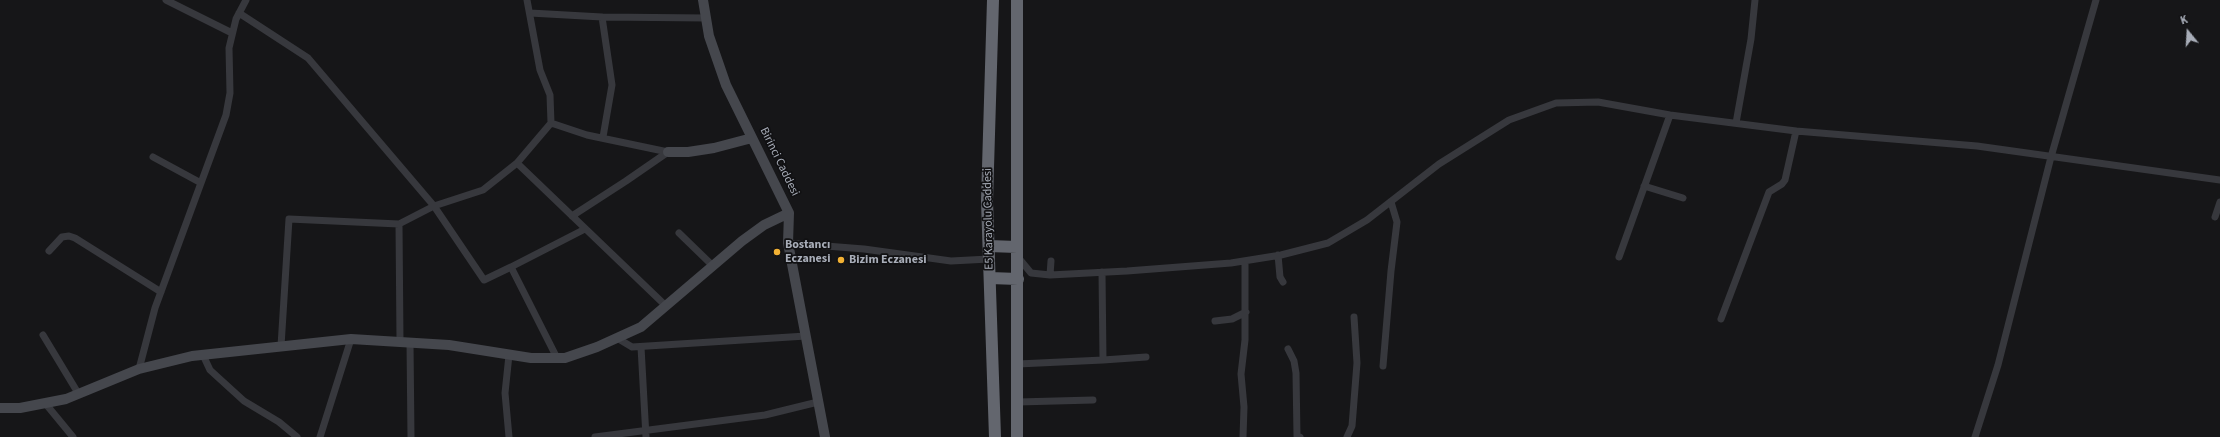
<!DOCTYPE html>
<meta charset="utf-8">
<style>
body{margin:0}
#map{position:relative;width:2220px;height:437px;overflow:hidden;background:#161618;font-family:"Source Sans 3",sans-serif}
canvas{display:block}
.north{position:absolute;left:2168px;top:12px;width:40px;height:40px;-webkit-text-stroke:3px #111113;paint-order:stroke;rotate:342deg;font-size:11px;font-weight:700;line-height:16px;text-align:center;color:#a8adb8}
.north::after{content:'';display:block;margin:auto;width:14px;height:18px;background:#a8adb8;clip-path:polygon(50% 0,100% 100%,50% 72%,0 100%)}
</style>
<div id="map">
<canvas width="2220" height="437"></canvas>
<div class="north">K</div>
</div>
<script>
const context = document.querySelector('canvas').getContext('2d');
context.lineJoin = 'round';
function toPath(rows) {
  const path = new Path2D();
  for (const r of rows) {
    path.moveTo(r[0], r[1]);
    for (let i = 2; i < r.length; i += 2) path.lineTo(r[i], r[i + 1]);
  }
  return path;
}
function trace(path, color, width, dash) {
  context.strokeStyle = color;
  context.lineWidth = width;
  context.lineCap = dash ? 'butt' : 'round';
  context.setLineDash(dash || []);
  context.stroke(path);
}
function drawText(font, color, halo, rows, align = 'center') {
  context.font = font + ' "Source Sans 3",sans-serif';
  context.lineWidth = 3.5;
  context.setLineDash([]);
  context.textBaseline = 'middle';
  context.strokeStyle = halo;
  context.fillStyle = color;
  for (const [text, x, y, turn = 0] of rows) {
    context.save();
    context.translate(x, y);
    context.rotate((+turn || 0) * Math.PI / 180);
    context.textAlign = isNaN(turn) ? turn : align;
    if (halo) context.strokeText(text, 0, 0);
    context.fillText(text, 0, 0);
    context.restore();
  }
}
trace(toPath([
 [166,0,232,33],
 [527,0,540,70,550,95,551,123],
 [239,13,308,58,434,206,399,224,289,219,281,346],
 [530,13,602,17,706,18],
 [602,17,612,85,603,137],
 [1736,123,1751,39,1755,0],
 [153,157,201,183],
 [517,163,666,306],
 [1644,186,1683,198],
 [572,216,626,181,668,152],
 [2215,217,2220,202],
 [399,224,400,341],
 [679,233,713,266],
 [788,243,864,249,951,261,989,259],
 [49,251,62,237,69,236,75,238,161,292],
 [1278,255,1280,277,1283,282],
 [1017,256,1031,273,1050,275,1127,271,1231,263,1281,255,1328,243,1367,220,1439,164,1509,120,1556,103,1598,102,1670,115,1796,131,1977,146,2220,180],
 [1619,257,1670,115],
 [511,267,484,280,434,206,483,190,517,163,551,123,587,135,668,152],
 [1050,275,1051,261],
 [1721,319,1769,192,1782,184,1785,180,1796,131],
 [1215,321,1232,319,1246,312],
 [43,335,78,393],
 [617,338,632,347,806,336],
 [410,342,411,437],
 [641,347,646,437],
 [1288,349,1294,361,1296,373,1297,436,1300,437],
 [203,355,210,370,244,401,279,422,297,437],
 [557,358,511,267,585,229],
 [1103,360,1146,357],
 [1018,364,1103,360,1102,272],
 [1383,366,1391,271,1397,222,1391,202],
 [139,369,155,308,226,115,230,93,229,48,236,19,246,0],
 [1018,402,1093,400],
 [45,403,73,437],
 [320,437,351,339],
 [509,437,505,393,509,355],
 [595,437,765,415,818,402],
 [1243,437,1244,407,1241,374,1245,340,1245,261],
 [1347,437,1352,426,1357,363,1354,317],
 [1975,437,1998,365,2051,157,2096,0]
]), '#37383d', 7);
trace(toPath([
 [703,0,709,36,726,85,789,213,788,243,825,437],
 [668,152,688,152,714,148,752,138],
 [0,408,20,408,66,399,139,369,192,356,351,339,449,345,531,358,565,358,597,347,641,327,742,241,764,225,789,213]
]), '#45474d', 10);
trace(toPath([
 [993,0,987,201,995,437],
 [1017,0,1017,437],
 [989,246,1017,247],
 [990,278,1018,279]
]), '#63666e', 12);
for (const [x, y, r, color] of [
 [777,252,4,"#f2b134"],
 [841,260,4,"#f2b134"]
]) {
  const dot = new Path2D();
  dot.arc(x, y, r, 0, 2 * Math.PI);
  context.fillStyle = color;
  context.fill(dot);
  trace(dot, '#111113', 1.5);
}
drawText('12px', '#a8adb8', '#111113', [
 ["Birinci Caddesi",779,162,64],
 ["E5 Karayolu Caddesi",989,219,-91]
]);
drawText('bold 12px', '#a8adb8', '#111113', [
 ["Bostancı",785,245],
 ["Eczanesi",785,259],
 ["Bizim Eczanesi",849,260]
], 'left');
</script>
